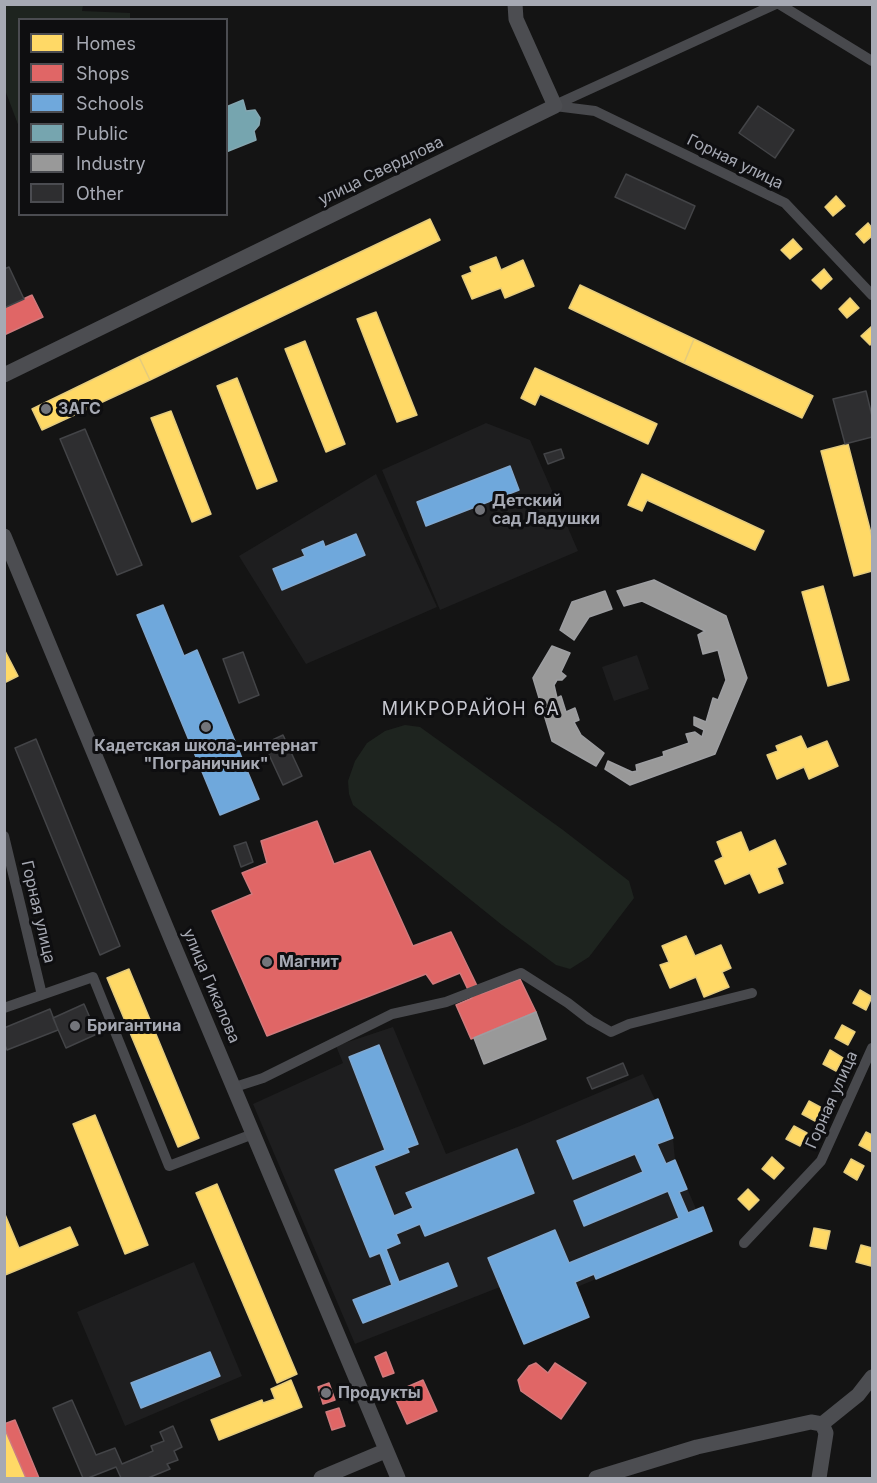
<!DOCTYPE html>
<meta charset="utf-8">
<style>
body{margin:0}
#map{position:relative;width:877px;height:1483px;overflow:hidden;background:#141414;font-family:Inter,sans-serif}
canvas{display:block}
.frame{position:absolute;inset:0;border:6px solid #a6a9b3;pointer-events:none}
.legend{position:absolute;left:18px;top:18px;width:210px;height:198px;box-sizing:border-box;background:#0e0e10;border:2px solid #4b4c51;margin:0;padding:8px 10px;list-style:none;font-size:18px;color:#a6a9b3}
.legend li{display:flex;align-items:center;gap:12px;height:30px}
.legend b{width:30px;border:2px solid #4b4c51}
</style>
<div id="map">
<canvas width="877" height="1483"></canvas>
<div class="frame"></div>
<ul class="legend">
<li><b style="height:16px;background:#ffd966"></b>Homes</li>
<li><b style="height:16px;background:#e06666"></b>Shops</li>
<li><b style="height:16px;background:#6fa8dc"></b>Schools</li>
<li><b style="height:16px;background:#76a5af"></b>Public</li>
<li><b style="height:16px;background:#999"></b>Industry</li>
<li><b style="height:16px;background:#2e2e30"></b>Other</li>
</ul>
</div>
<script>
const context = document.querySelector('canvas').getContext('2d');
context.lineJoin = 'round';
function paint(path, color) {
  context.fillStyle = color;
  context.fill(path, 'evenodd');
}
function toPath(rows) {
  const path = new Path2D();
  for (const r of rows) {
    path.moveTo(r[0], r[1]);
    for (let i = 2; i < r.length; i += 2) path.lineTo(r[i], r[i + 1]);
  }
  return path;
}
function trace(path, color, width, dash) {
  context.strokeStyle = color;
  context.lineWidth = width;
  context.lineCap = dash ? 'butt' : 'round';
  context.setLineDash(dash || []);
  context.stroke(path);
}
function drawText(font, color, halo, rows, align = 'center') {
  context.font = font + ' Inter,sans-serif';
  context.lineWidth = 6;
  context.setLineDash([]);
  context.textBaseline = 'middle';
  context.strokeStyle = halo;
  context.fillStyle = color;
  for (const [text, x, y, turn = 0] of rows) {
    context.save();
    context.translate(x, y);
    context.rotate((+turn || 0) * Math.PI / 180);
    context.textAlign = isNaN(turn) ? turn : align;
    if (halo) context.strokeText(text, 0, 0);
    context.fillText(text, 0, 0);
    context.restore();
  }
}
paint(toPath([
 [486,423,530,440,578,551,440,610,382,470],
 [376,474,437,607,306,664,239,556],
 [637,655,649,689,614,701,602,667],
 [393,1027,446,1154,520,1126,643,1074,673,1138,675,1160,696,1209,703,1207,712,1231,577,1287,589,1317,524,1344,500,1287,355,1344,253,1104,343,1063,336,1046],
 [194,1262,242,1376,125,1426,77,1312]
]), '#1e1e1f');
paint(toPath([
 [5,4,83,5,82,11,130,13,130,19,20,20,19,127,5,90],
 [405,725,420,727,563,830,629,881,634,898,589,957,570,969,556,965,502,925,353,805,349,794,348,781,355,761,367,743,385,731]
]), '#1e241f');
const homes = toPath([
 [836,196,845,206,833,216,825,207,836,196],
 [430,219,440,240,150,380,139,357,430,219],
 [868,223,872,228,872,236,864,243,856,234,868,223],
 [793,239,802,249,790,259,781,250,793,239],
 [496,257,501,270,523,260,534,286,505,298,501,288,472,299,462,276,472,272,470,267,496,257],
 [824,269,832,279,821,289,812,280,824,269],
 [580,285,694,339,684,363,569,308,580,285],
 [850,298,859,308,847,318,839,309,850,298],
 [376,312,417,415,397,422,357,319,376,312],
 [872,326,872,343,870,345,861,336,872,326],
 [694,339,813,396,802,418,684,363,694,339],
 [305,341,345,444,326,452,285,349,305,341],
 [139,357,150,380,42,430,32,409,139,357],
 [535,368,657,424,648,444,540,394,535,405,521,398,535,368],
 [237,378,277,481,257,489,217,386,237,378],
 [171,411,211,514,192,522,151,418,171,411],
 [848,444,872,537,872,571,854,576,821,451,848,444],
 [642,474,764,531,755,550,647,500,642,511,628,505,642,474],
 [823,586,849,680,828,686,802,592,823,586],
 [4,649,18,676,4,683,4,649],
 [801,736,807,749,827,741,838,766,809,779,804,767,777,779,767,755,778,751,776,746,801,736],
 [741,832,749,852,775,840,786,864,777,868,783,883,759,893,750,873,725,884,715,861,723,857,717,842,741,832],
 [686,936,695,956,721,945,731,968,722,972,729,987,704,997,696,977,670,988,660,965,669,962,662,946,686,936],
 [129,969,199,1138,178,1147,107,978,129,969],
 [860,990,872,997,866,1010,853,1003,860,990],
 [842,1025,855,1032,848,1045,835,1038,842,1025],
 [830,1050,843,1058,836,1071,823,1064,830,1050],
 [809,1101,822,1108,815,1121,802,1114,809,1101],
 [95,1115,148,1245,125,1254,73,1124,95,1115],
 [794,1126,807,1133,800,1146,786,1139,794,1126],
 [866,1132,872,1135,872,1152,859,1145,866,1132],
 [772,1157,784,1168,774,1179,762,1169,772,1157],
 [851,1159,864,1166,857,1180,844,1172,851,1159],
 [217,1184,297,1374,277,1383,196,1193,217,1184],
 [748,1189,759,1200,749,1210,738,1199,748,1189],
 [4,1212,19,1248,70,1227,78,1245,5,1275,4,1212],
 [814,1228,830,1231,826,1249,810,1246,814,1228],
 [861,1245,872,1248,871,1266,856,1262,861,1245],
 [291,1380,302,1407,219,1440,211,1420,262,1400,263,1403,275,1399,271,1389,291,1380],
 [4,1427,26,1478,4,1478,4,1427]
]);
paint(homes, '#ffd966');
trace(homes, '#e4cb7d', 1.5);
const shops = toPath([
 [32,295,43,317,4,335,4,308,32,295],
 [317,821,334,864,370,851,413,946,451,932,481,994,520,979,536,1012,471,1039,456,1005,472,998,460,973,433,984,426,974,267,1036,212,911,252,894,242,873,267,863,261,841,317,821],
 [386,1352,394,1373,383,1377,375,1357,386,1352],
 [536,1363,548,1373,555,1363,586,1383,561,1419,521,1391,518,1380,529,1366,536,1363],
 [423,1380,437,1411,407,1424,393,1393,423,1380],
 [329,1383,335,1400,323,1404,318,1387,329,1383],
 [339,1408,345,1426,332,1430,326,1412,339,1408],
 [15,1420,39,1478,26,1478,4,1427,4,1424,15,1420]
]);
paint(shops, '#e06666');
trace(shops, '#cf7a7d', 1.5);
const schools = toPath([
 [510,466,519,490,426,526,417,502,510,466],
 [356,534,365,555,282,590,273,569,305,556,302,550,323,541,325,547,356,534],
 [163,605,184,656,197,650,259,799,220,815,137,615,163,605],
 [379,1045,418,1144,407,1148,409,1152,374,1166,394,1216,413,1208,406,1193,517,1149,534,1193,425,1236,420,1224,396,1234,400,1243,386,1249,399,1282,448,1263,457,1286,363,1323,353,1300,392,1285,380,1253,370,1257,335,1170,385,1150,349,1057,379,1045],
 [658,1099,673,1138,657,1144,666,1164,675,1160,687,1189,679,1192,688,1213,703,1207,712,1231,596,1279,594,1274,575,1282,589,1317,524,1344,488,1258,555,1230,569,1263,679,1218,668,1191,584,1226,574,1201,643,1172,635,1154,573,1179,557,1141,658,1099],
 [210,1352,220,1376,141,1408,131,1383,210,1352]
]);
paint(schools, '#6fa8dc');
trace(schools, '#80a8d0', 1.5);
const public = toPath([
 [243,100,246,111,255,110,260,118,259,125,254,131,256,140,226,152,226,107,243,100]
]);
paint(public, '#76a5af');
trace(public, '#84a6b0', 1.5);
const industry = toPath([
 [654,580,726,616,747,678,715,754,630,785,605,769,608,761,632,772,637,771,636,765,664,756,663,752,689,743,686,734,695,732,702,737,704,730,694,725,694,717,706,722,713,698,718,700,726,680,718,650,703,654,698,635,705,631,642,601,624,606,617,591,654,580],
 [605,591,612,609,589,617,574,640,560,630,572,602,605,591],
 [552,646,570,653,561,672,566,676,562,680,557,680,554,685,557,698,561,696,566,712,575,708,579,720,574,722,581,735,604,753,596,766,552,741,533,678,552,646],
 [536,1012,546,1039,484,1064,474,1038,536,1012]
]);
paint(industry, '#999');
trace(industry, '#9d9ea1', 1.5);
const building = toPath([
 [758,106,794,130,775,158,739,133,758,106],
 [626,174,695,206,685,229,615,197,626,174],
 [9,267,24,299,4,308,4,269,9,267],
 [866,391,872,416,872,437,845,444,833,399,866,391],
 [85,429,142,565,117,575,60,439,85,429],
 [561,449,564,458,548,464,544,454,561,449],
 [243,652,259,695,239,703,223,659,243,652],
 [283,735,302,776,283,785,264,744,283,735],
 [36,739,120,946,100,955,15,748,36,739],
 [246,842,253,862,241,867,234,846,246,842],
 [84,1004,97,1034,66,1048,53,1018,84,1004],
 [50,1009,58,1030,7,1050,4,1043,4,1028,50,1009],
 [623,1063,628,1075,592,1089,587,1078,623,1063],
 [72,1400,96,1455,115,1448,122,1464,153,1451,151,1446,164,1441,160,1432,173,1426,182,1447,174,1451,178,1460,167,1464,170,1469,148,1478,121,1478,116,1467,88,1478,83,1478,53,1408,72,1400]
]);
paint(building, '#2e2e30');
trace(building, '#434447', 1.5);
trace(toPath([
 [779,4,872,61],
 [555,105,776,4],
 [555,106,595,111,785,203,872,295],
 [4,836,42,995],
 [4,1008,93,977,169,1166,253,1134],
 [235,1087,263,1078,392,1014,446,1002,521,973,568,1003,590,1020,611,1032,629,1024,752,993],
 [744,1243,821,1161,872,1048]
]), '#48494d', 10);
trace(toPath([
 [4,375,555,106,516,19,515,4],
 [4,536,174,946,398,1478],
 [822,1424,858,1395,872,1377],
 [321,1478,385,1451],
 [596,1478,697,1447,811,1422,822,1424],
 [819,1478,826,1433,822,1424]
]), '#4c4d51', 15);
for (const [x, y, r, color] of [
 [46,409,6,"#73757b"],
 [480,510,6,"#73757b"],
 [206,727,6,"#73757b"],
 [267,962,6,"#73757b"],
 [75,1026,6,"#73757b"],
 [326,1393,6,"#73757b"]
]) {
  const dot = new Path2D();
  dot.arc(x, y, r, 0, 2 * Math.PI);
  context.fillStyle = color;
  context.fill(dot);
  trace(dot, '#0e0e10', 2);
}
drawText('16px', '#a6a9b3', '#0e0e10', [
 ["Горная улица",735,162,26],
 ["улица Свердлова",381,171,-26],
 ["Горная улица",38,912,77],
 ["улица Гикалова",211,986,67],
 ["Горная улица",832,1100,-66]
]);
drawText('bold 16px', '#a6a9b3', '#0e0e10', [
 ["ЗАГС",58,409],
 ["Детский",492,501],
 ["сад Ладушки",492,519],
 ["Кадетская школа-интернат",206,746,"center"],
 ["\"Пограничник\"",206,764,"center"],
 ["Магнит",279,962],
 ["Бригантина",87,1026],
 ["Продукты",338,1393]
], 'left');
context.letterSpacing = '1.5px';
drawText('18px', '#c7c8d0', '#0e0e10', [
 ["МИКРОРАЙОН 6А",471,710]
]);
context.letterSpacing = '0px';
</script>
